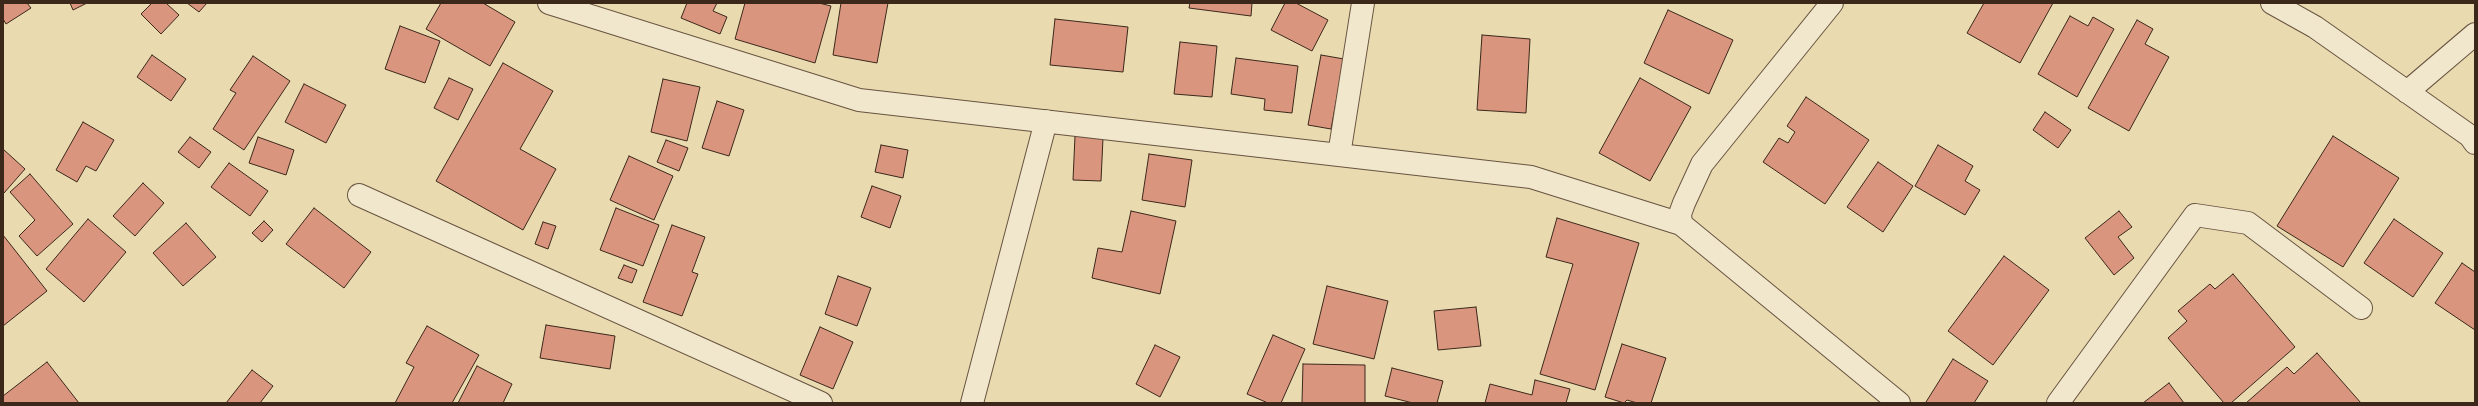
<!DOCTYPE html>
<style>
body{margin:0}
#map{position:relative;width:2478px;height:406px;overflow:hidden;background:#eadab0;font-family:"Old Standard TT",serif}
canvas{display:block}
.frame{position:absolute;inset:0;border:4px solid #3b281a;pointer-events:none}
</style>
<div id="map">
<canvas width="2478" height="406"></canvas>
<div class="frame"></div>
</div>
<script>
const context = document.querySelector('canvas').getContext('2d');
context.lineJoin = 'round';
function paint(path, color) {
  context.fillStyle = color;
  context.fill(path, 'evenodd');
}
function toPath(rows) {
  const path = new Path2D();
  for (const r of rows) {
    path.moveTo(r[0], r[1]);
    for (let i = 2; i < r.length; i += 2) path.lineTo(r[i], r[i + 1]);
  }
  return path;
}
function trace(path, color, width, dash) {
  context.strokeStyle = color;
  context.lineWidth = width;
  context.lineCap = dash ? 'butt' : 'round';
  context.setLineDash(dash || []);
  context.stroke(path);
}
const building = toPath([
 [3,3,27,3,31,8,6,24,3,19,3,3],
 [70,3,87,3,73,10,70,3],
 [152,3,166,3,179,15,161,34,141,14,152,3],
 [187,3,207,3,199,12,187,3],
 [441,3,483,3,515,22,490,66,426,29,441,3],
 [687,3,717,3,713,11,727,17,720,34,681,18,687,3],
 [745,3,819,3,831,6,815,63,735,39,745,3],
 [841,3,888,3,877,63,833,55,841,3],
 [1190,3,1252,3,1251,16,1189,8,1190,3],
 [1285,3,1296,3,1328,20,1312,51,1271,30,1285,3],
 [1984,3,2053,3,2020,63,1967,33,1984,3],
 [1668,10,1733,40,1709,94,1644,63,1668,10],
 [2070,16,2088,26,2093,17,2114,29,2077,97,2038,74,2070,16],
 [1055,19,1128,27,1123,72,1050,65,1055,19],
 [2137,20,2153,29,2145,44,2169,57,2129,131,2088,108,2137,20],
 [400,26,440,41,425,83,385,69,400,26],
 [1482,35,1530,39,1526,113,1477,110,1482,35],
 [1180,42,1217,46,1212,97,1174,94,1180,42],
 [152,55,186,79,171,101,137,77,152,55],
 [1321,55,1344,59,1331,129,1308,125,1321,55],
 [253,56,290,81,244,150,213,129,236,93,230,90,253,56],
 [1236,58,1298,66,1292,113,1264,110,1265,99,1231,94,1236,58],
 [503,63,553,91,520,149,556,169,523,230,436,181,503,63],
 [449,78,473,89,458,120,434,108,449,78],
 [1640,78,1691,107,1650,181,1599,153,1640,78],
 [663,79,700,87,687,141,651,132,663,79],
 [304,84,346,105,326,143,285,122,304,84],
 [1806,97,1869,140,1825,204,1763,162,1779,138,1788,143,1795,132,1787,126,1806,97],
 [717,101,744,110,729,156,702,148,717,101],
 [2045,112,2071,130,2058,148,2033,130,2045,112],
 [83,122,114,140,96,171,86,166,77,182,56,170,83,122],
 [1075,136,1103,138,1101,181,1073,180,1075,136],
 [2333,136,2399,178,2343,267,2277,226,2333,136],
 [190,137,211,152,199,168,178,152,190,137],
 [258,137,294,150,286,175,249,163,258,137],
 [666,140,688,148,679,171,657,162,666,140],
 [881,145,908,150,903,178,875,172,881,145],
 [1938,145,1973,166,1965,181,1980,190,1965,215,1915,186,1938,145],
 [3,149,25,169,4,193,3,192,3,149],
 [1149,154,1192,160,1185,207,1142,200,1149,154],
 [629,156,673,176,654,220,610,200,629,156],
 [1878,162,1913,186,1883,232,1847,207,1878,162],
 [229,163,268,191,250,216,211,187,229,163],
 [30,174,73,224,37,256,19,236,35,220,10,192,30,174],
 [143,183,164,203,135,236,113,216,143,183],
 [872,186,901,196,890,228,861,217,872,186],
 [314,208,371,252,344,288,286,244,314,208],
 [616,208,659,225,643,266,600,250,616,208],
 [1131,211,1176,221,1160,294,1092,278,1098,248,1122,252,1131,211],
 [2119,211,2132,227,2118,237,2134,258,2114,275,2085,238,2119,211],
 [1557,218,1639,243,1595,390,1540,374,1573,264,1546,257,1557,218],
 [88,219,126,252,84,302,46,269,88,219],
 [2394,219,2443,253,2413,297,2364,263,2394,219],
 [264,221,273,230,262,242,252,233,264,221],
 [543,222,556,226,548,249,535,244,543,222],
 [186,223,216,257,183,286,153,253,186,223],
 [672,225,705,237,692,272,698,274,682,316,643,302,672,225],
 [3,235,47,291,3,326,3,235],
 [2004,256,2049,290,1993,365,1948,331,2004,256],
 [2462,263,2475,272,2475,330,2435,303,2462,263],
 [624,265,637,270,632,283,618,278,624,265],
 [2233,274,2295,347,2231,403,2224,403,2168,338,2187,321,2178,311,2210,284,2215,289,2233,274],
 [838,276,871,288,857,326,825,314,838,276],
 [1327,286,1388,301,1374,359,1313,344,1327,286],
 [1476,307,1481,346,1438,350,1434,311,1476,307],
 [546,325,615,336,610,369,540,358,546,325],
 [427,326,479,355,452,403,395,403,414,367,406,363,427,326],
 [820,327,853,342,833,389,800,375,820,327],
 [1273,335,1305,349,1281,403,1268,403,1247,394,1273,335],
 [1622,344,1666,358,1651,403,1637,403,1627,400,1624,403,1605,397,1622,344],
 [1155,345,1180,357,1160,397,1136,384,1155,345],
 [2317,353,2361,403,2246,403,2287,367,2294,374,2317,353],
 [1953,359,1988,381,1974,403,1928,403,1926,402,1953,359],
 [47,362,79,403,3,403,3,396,47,362],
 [1303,364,1365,365,1365,403,1302,403,1303,364],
 [477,366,512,384,503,403,458,403,477,366],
 [1392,368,1443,381,1437,403,1413,403,1385,396,1392,368],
 [252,370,273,386,260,403,226,403,252,370],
 [1535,380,1570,389,1566,403,1485,403,1490,384,1532,395,1535,380],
 [2169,383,2184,403,2143,403,2169,383]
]);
paint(building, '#d9957e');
trace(building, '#3b281a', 1);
const minor = toPath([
 [549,3,859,100,1531,177,1681,224,1899,403],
 [2272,3,2315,27,2470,136,2475,143],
 [2407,92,2475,34],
 [1339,155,1363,3],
 [359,195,821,403],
 [1681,224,1680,214,1684,203,1702,164,1832,3],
 [972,403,1046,121],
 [2058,403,2195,215,2248,223,2361,308]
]);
trace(minor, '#675440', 24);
trace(minor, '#f1e7cc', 22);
</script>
